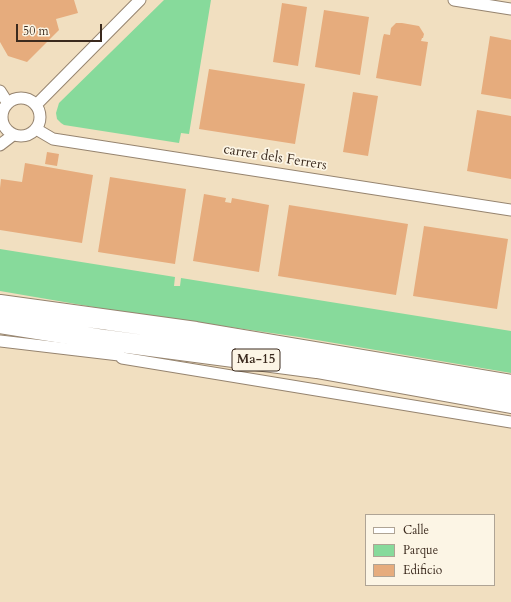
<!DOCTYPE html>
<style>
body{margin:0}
#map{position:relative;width:511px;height:602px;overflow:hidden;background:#f1dfc0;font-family:Cardo,serif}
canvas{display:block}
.legend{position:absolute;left:365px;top:514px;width:130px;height:72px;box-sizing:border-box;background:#fcf5e5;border:1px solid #afa495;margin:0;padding:5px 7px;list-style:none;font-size:12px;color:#3b2a1e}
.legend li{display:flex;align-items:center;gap:8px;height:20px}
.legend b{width:20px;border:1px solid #afa495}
.scale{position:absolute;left:16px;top:24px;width:86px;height:18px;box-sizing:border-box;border:2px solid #3b2a1e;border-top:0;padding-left:5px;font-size:12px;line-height:14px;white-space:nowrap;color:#3b2a1e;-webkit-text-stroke:3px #fcf5e5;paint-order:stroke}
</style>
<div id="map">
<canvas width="511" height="602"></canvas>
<ul class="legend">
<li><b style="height:5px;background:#fff"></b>Calle</li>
<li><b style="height:11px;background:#87da9b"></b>Parque</li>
<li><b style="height:11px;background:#e6ac7d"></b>Edificio</li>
</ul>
<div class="scale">50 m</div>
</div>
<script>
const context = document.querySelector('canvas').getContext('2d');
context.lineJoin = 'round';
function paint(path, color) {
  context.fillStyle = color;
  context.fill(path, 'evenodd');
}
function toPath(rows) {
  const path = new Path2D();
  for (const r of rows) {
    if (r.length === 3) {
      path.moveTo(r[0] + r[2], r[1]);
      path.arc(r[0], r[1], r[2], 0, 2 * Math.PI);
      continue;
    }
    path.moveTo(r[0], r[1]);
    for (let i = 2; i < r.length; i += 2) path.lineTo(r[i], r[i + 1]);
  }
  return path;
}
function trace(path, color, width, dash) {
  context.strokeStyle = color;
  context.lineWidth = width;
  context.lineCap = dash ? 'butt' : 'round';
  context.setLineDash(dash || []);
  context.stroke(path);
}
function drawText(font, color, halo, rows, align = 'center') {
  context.font = font + ' Cardo,serif';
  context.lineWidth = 3.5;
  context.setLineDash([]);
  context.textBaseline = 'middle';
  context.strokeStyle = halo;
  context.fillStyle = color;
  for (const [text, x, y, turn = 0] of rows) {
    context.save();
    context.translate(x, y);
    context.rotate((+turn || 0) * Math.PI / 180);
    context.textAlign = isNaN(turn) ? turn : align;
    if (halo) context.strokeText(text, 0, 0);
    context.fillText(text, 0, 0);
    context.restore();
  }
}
paint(toPath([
 [164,0,211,0,189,134,181,133,179,143,64,125,61,123,57,119,56,113,59,103],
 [0,249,175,277,174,286,180,286,181,278,511,331,511,373,299,337,105,309,0,291]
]), '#87da9b');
paint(toPath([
 [0,0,74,0,78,13,56,19,59,30,27,62,8,56,0,42],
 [282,3,307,7,298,66,273,62],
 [324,10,369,17,360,75,315,67],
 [396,23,402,23,419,26,424,34,423,38,422,38,421,41,428,42,421,86,376,78,383,37,384,34,390,35,391,28],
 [490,36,511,40,511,99,481,94],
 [209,69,305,84,295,144,199,129],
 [353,92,378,96,368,156,343,152],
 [477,110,511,116,511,179,467,171],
 [47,152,59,154,57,166,45,164],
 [25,163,93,175,82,243,0,230,0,188,1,179,22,182],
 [110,177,186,189,175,264,98,252],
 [204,194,226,198,225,202,231,203,232,198,269,205,259,272,193,261],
 [289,205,408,224,396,295,278,276],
 [424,226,508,239,497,309,413,296]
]), '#e6ac7d');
const street = toPath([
 [454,0,511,9],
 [0,91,7,102],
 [21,117,19],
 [36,105,140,0],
 [36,129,53,139,511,210],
 [0,145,13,135],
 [0,341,119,355],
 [106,341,122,358,511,422]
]);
const highway = toPath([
 [0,305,196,332,511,385],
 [0,323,105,340,317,368,511,403]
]);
trace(street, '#96846f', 13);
trace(highway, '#96846f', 22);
trace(street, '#fff', 11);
trace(highway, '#fff', 20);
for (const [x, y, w] of [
 [256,360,48]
]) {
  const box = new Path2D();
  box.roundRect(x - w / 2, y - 11, w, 22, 3);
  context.fillStyle = '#fcf5e5';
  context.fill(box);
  trace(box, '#3b2a1e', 1);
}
drawText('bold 13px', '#3b2a1e', null, [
 ["Ma-15",256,360]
]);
drawText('14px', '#3b2a1e', '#fcf5e5', [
 ["carrer dels Ferrers",275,158,9]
]);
</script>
